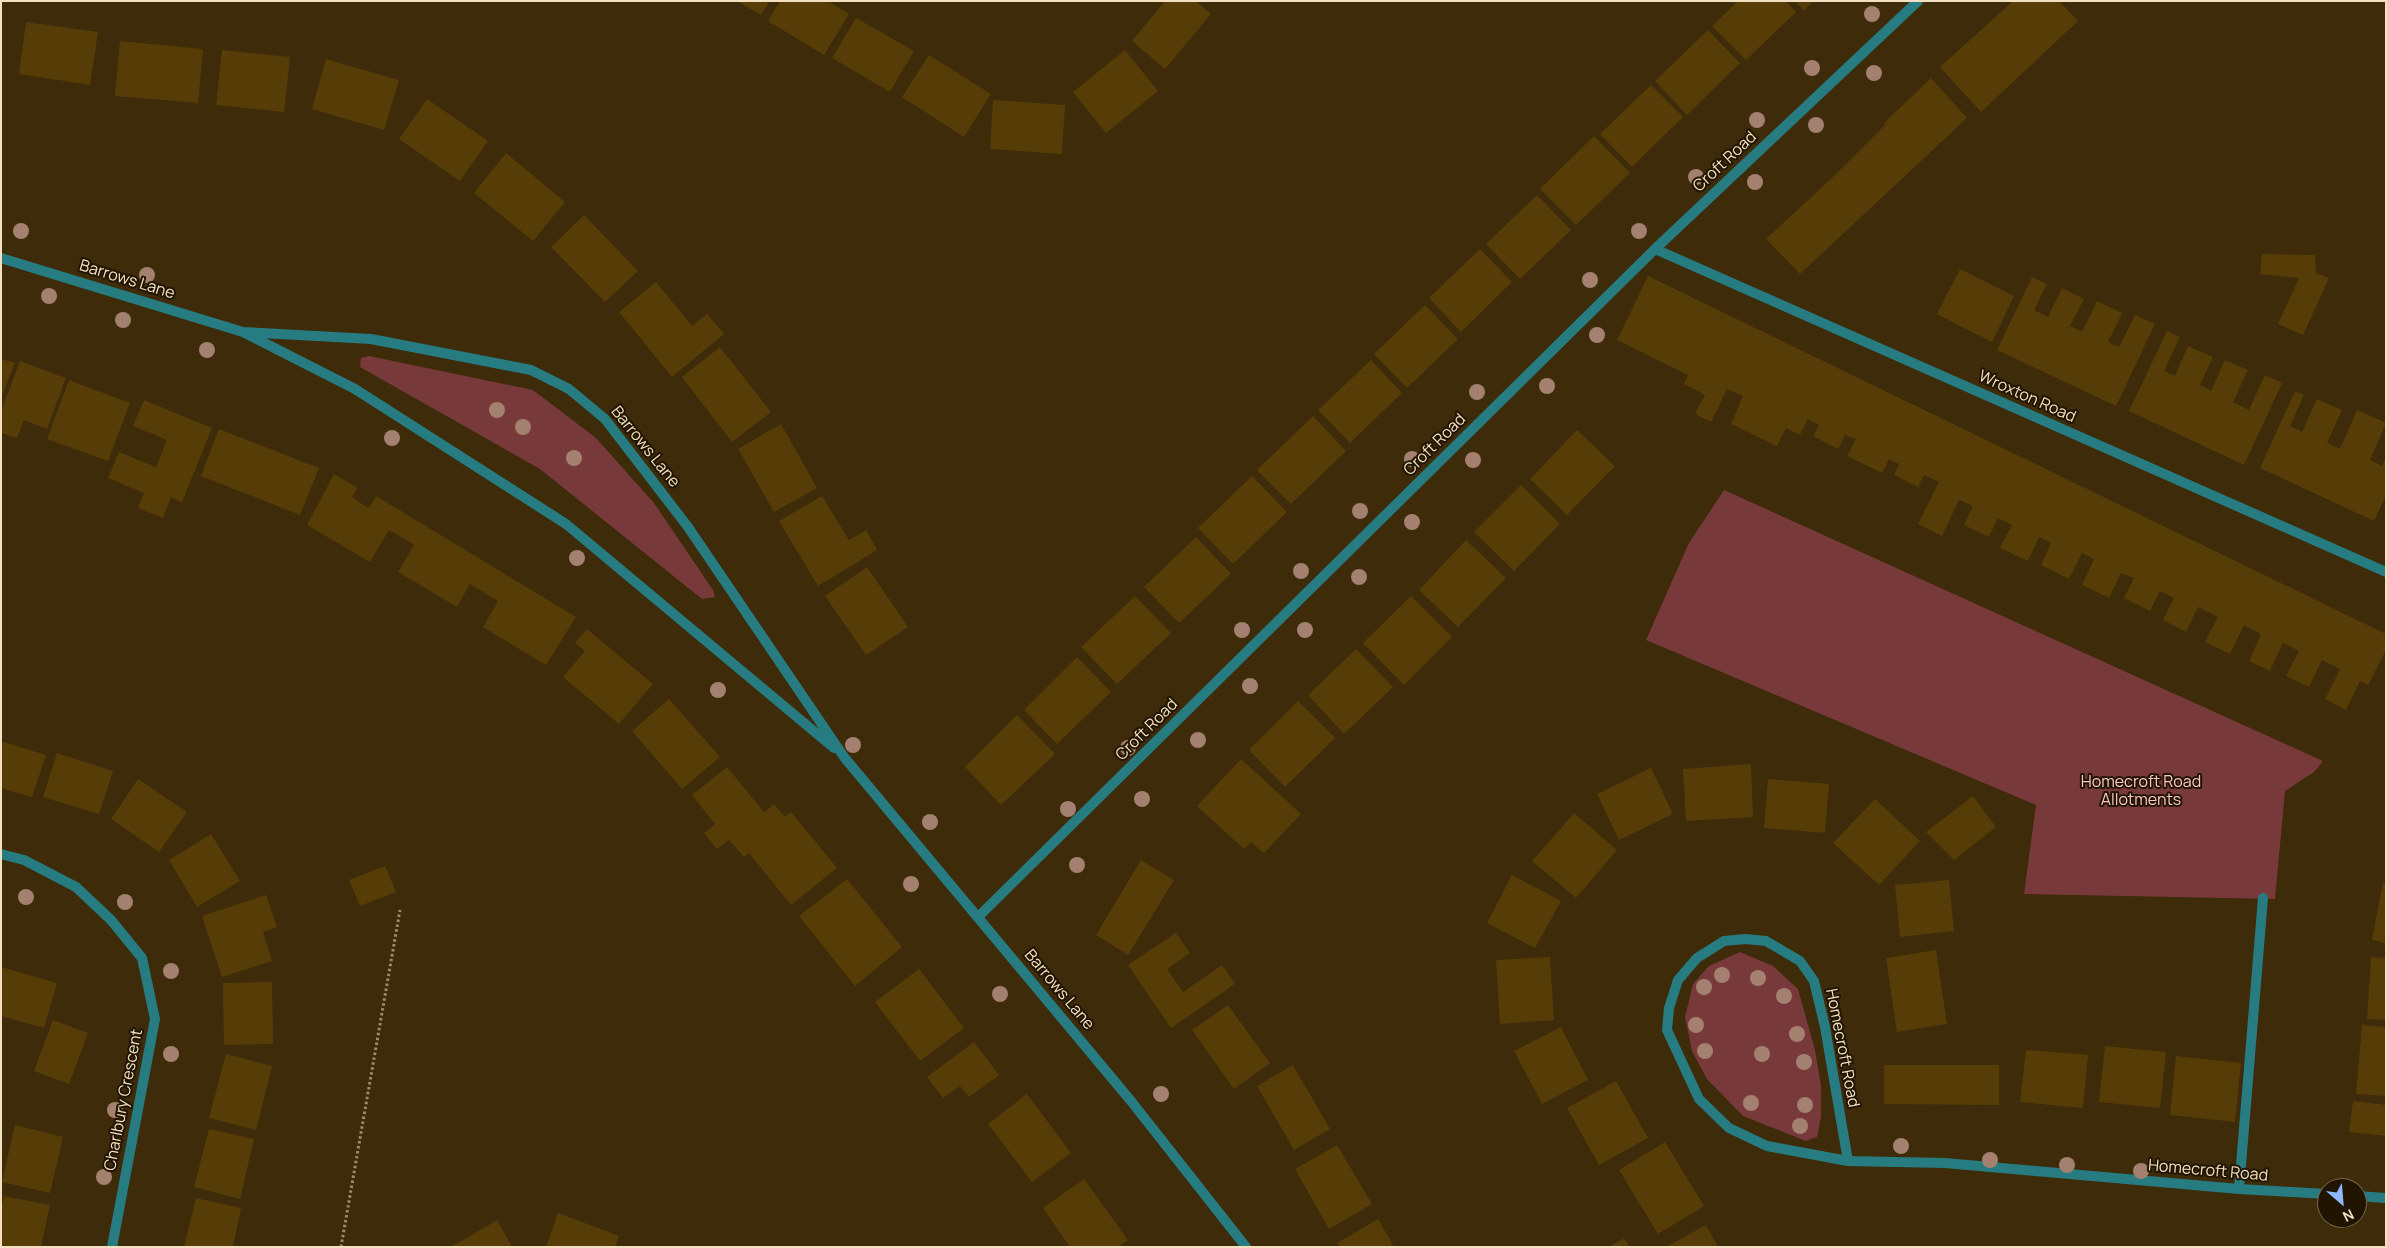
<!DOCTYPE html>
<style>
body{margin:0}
#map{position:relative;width:2387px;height:1248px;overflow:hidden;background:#3d2b09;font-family:Manrope,sans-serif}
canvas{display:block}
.frame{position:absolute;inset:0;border:2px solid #f2e0c1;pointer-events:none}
.north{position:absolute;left:2317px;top:1178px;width:50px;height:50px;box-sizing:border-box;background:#211400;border:1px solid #75664d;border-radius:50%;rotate:153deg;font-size:14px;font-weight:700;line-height:20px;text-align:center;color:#f2e0c1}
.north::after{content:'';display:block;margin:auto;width:18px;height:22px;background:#8fb8fd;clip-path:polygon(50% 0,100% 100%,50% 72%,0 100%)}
</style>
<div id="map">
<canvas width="2387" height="1248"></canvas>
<div class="frame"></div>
<div class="north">N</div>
</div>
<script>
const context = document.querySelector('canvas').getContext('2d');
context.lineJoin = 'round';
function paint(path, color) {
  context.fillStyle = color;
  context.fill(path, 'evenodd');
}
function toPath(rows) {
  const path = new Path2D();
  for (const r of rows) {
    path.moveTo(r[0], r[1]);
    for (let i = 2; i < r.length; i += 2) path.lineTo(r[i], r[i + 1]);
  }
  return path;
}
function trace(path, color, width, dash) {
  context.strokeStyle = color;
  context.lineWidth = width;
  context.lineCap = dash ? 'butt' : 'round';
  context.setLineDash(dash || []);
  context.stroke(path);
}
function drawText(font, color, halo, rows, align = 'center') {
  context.font = font + ' Manrope,sans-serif';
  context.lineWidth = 4;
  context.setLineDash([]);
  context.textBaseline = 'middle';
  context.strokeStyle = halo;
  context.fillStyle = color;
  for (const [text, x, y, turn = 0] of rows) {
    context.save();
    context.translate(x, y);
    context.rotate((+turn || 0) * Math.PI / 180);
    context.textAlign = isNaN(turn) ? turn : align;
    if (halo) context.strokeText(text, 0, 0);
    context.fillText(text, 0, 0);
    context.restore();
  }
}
paint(toPath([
 [369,356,533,390,596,438,654,503,713,590,715,597,702,599,540,469,360,367,361,358],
 [1724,490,2323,761,2314,772,2285,791,2275,899,2024,894,2036,805,1646,640,1689,543],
 [1740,952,1773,966,1798,989,1815,1050,1821,1086,1821,1117,1817,1137,1806,1141,1743,1116,1707,1079,1692,1051,1685,1017,1693,984,1709,966]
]), '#78393b');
paint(toPath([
 [737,1,770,1,761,15],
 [780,1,828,1,849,14,824,55,768,21],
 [1165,1,1196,1,1211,14,1165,69,1132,41],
 [1786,1,1796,12,1746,60,1712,26,1738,1],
 [1795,1,1813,1,1804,11],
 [2013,1,2059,1,2078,21,1981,112,1940,67],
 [856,18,914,51,890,92,832,58],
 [26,22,98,32,90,85,19,74],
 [1708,30,1740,63,1687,115,1655,81],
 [120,41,203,49,198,103,115,96],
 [222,50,290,57,284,112,216,105],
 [1125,50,1158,91,1106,133,1073,92],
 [929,55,991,94,964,137,902,97],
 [326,59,399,80,384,130,312,109],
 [1931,78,1967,118,1800,274,1766,239,1836,174,1885,125,1884,123],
 [1651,85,1683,117,1632,167,1600,134],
 [427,99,488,141,460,181,399,139],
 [993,100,1065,105,1062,154,990,149],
 [1594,136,1630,173,1576,225,1540,189],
 [506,153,565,202,533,241,474,193],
 [1537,195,1571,230,1520,279,1486,244],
 [584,215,638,271,605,302,551,247],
 [1480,249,1512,282,1461,332,1429,298],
 [2262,254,2315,255,2316,273,2329,278,2303,335,2278,324,2299,278,2260,274],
 [1960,269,2014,296,1992,342,1937,314],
 [1648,276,2386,634,2386,650,2368,685,2360,681,2346,710,2325,699,2340,669,2322,660,2309,687,2286,676,2299,651,2283,643,2270,671,2249,661,2261,634,2244,625,2230,654,2205,642,2218,617,2198,607,2186,632,2163,620,2174,598,2160,591,2150,611,2124,598,2134,578,2121,573,2109,598,2082,585,2094,559,2082,553,2069,579,2041,565,2051,543,2039,537,2028,561,2000,548,2012,525,1998,518,1989,537,1964,525,1973,506,1959,500,1942,536,1918,524,1939,482,1924,475,1918,487,1894,475,1899,464,1889,459,1882,473,1847,456,1856,439,1845,435,1838,449,1813,436,1819,425,1808,419,1800,435,1786,428,1777,446,1731,424,1743,396,1727,389,1711,422,1695,414,1705,395,1684,384,1688,375,1617,340],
 [2032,277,2047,284,2034,310,2048,317,2062,288,2084,299,2070,326,2079,330,2082,332,2097,301,2122,313,2108,342,2119,347,2135,315,2155,324,2116,406,1997,350],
 [656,282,692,326,707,314,724,334,672,377,619,312],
 [1425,305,1458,339,1407,388,1374,354],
 [2167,331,2180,337,2164,371,2175,376,2188,346,2213,357,2200,385,2211,391,2225,360,2248,370,2233,402,2249,410,2265,375,2282,383,2244,465,2129,411],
 [720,347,771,412,732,442,682,377],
 [1,359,15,363,1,398],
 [1371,360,1402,393,1350,443,1318,410],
 [20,361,66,378,47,429,24,420,17,438,1,433,1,411],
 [69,380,130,403,108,461,47,439],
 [2295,391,2304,395,2290,426,2302,432,2317,399,2342,410,2327,443,2340,449,2357,410,2386,423,2370,460,2382,466,2386,457,2386,495,2374,521,2260,468],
 [144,400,212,428,182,502,171,497,163,518,138,508,144,493,108,478,119,452,156,467,167,440,133,426],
 [1313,416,1346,451,1291,504,1257,470],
 [781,424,817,488,774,512,738,449],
 [219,429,319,468,300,515,201,476],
 [1577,430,1615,466,1567,515,1530,479],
 [334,474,358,488,352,497,362,504,369,508,376,496,576,617,546,665,483,627,498,601,470,584,457,607,398,572,414,545,398,535,389,530,370,562,307,525],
 [1252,476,1287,512,1233,564,1198,528],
 [1521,485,1560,524,1514,571,1474,532],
 [822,496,849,540,866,530,877,550,818,586,779,521],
 [1196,537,1231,574,1179,623,1144,587],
 [1466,540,1506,578,1458,627,1419,590],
 [867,567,908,627,866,655,825,596],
 [1135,596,1171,633,1117,684,1081,647],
 [1411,596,1452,637,1404,685,1363,643],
 [587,629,653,684,619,724,563,677,585,651,575,643],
 [1356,649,1393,687,1344,734,1308,695],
 [1077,657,1111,692,1057,744,1024,710],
 [669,699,720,757,682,789,632,731],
 [1298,701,1335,738,1285,787,1249,750],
 [1017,715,1055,754,1001,805,965,767],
 [1,741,46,755,32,797,1,788],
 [57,753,113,771,99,814,43,797],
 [1241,759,1301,814,1264,853,1251,842,1244,849,1197,806],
 [1751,764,1753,817,1686,821,1683,769],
 [727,767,764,812,774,804,785,817,791,812,837,868,791,905,749,853,744,857,729,840,717,849,704,833,715,824,692,795],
 [1651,768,1673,814,1619,840,1597,794],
 [138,779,187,812,159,852,111,819],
 [1768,779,1829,784,1825,833,1764,828],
 [1973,796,1996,827,1954,860,1926,832],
 [1875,799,1920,841,1879,885,1833,843],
 [1574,813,1617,850,1576,898,1532,861],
 [211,834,240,881,197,907,169,860],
 [1141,860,1174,880,1128,955,1096,935],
 [385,866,396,892,360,906,349,880],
 [1512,875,1561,901,1535,948,1487,923],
 [847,879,902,947,855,986,799,916],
 [1949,880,1954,931,1900,937,1895,885],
 [2383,882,2386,883,2386,943,2372,940],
 [266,895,277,927,263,932,272,961,222,977,202,916],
 [1176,933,1190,953,1167,969,1183,992,1222,965,1235,984,1171,1028,1128,965],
 [1936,950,1947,1024,1897,1032,1886,958],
 [1550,957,1554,1020,1500,1024,1496,960],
 [2371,957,2386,958,2386,1020,2367,1019],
 [1,967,57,983,44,1028,1,1016],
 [919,969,964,1028,920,1061,875,1002],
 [272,982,273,1044,224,1045,223,983],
 [1228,1005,1270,1063,1234,1089,1192,1030],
 [53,1020,88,1033,69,1084,34,1071],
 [2362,1025,2386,1027,2386,1096,2356,1094],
 [1561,1027,1588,1080,1542,1104,1514,1051],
 [974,1042,999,1075,969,1097,960,1086,943,1098,927,1077],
 [2105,1046,2166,1052,2160,1108,2099,1102],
 [2026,1050,2088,1055,2083,1108,2020,1102],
 [226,1054,272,1066,256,1130,209,1118],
 [2176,1056,2241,1063,2235,1122,2170,1115],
 [1293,1065,1330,1129,1294,1150,1257,1086],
 [1884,1065,1999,1065,1999,1105,1884,1104],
 [1616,1081,1648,1138,1599,1165,1567,1108],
 [1027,1094,1071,1153,1032,1182,988,1124],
 [2353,1101,2386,1105,2386,1136,2349,1132],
 [15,1125,63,1137,50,1193,2,1182],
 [209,1129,254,1139,240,1199,194,1187],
 [1665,1142,1704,1206,1658,1234,1619,1170],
 [1337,1145,1372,1204,1329,1229,1295,1169],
 [1084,1179,1128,1240,1118,1247,1070,1247,1043,1208],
 [4,1196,50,1205,41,1247,1,1247,1,1209],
 [196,1198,241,1208,233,1247,184,1247],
 [558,1213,619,1236,615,1247,546,1247],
 [1378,1219,1394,1247,1340,1247,1337,1243],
 [497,1220,512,1247,450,1247,465,1239],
 [1706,1225,1718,1247,1666,1247],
 [1624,1238,1630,1247,1609,1247]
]), '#563d08');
trace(toPath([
 [341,1247,400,910]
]), '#9d8b6b', 3, [2.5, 2.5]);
trace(toPath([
 [2239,1189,2263,898]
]), '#267c81', 10);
trace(toPath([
 [1655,249,2386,572],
 [1,854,24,860,76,887,111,920,142,958,155,1019,112,1247],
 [979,916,1655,249,1918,1],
 [1848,1161,1825,1027,1814,981,1800,961,1766,941,1745,939,1724,941,1697,958,1678,980,1669,1008,1667,1030,1699,1099,1729,1128,1767,1146,1848,1161,1945,1163,2239,1189,2327,1194],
 [2357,1196,2386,1198]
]), '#267c81', 10);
trace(toPath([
 [1,258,243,332,355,389,566,524,834,748],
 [243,332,371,339,531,370,569,389,605,419,688,527,844,757,1131,1101,1246,1247]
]), '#267c81', 10);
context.fillStyle = '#a48070';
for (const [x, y] of [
 [1872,14],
 [1812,68],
 [1874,73],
 [1757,120],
 [1816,125],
 [1696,177],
 [1755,182],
 [21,231],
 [1639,231],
 [147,275],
 [1590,280],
 [49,296],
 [123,320],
 [1597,335],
 [207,350],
 [1547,386],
 [1477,392],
 [497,410],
 [523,427],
 [392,438],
 [574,458],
 [1412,459],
 [1473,460],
 [1360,511],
 [1412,522],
 [577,558],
 [1301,571],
 [1359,577],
 [1242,630],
 [1305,630],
 [1250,686],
 [718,690],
 [1198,740],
 [853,745],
 [1128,748],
 [1142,799],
 [1068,809],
 [930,822],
 [1077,865],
 [911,884],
 [26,897],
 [125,902],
 [171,971],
 [1722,975],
 [1758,978],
 [1704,987],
 [1000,994],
 [1784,996],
 [1696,1025],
 [1797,1034],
 [1705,1051],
 [171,1054],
 [1762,1054],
 [1804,1062],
 [1161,1094],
 [1751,1103],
 [1805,1105],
 [115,1110],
 [1800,1126],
 [1901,1146],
 [1990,1160],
 [2067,1165],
 [2141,1171],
 [104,1177]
]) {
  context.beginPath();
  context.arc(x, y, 8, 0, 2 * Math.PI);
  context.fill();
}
drawText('16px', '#f2e0c1', '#211400', [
 ["Croft Road",1725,162,-43],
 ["Barrows Lane",127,280,17],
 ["Wroxton Road",2027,397,24],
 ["Croft Road",1435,445,-45],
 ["Barrows Lane",645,447,51],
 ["Croft Road",1147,730,-45],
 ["Barrows Lane",1059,990,50],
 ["Homecroft Road",1842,1048,79],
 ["Charlbury Crescent",124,1100,-79],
 ["Homecroft Road",2208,1171,5]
]);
drawText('16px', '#f9c6c4', '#211400', [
 ["Homecroft Road",2141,783],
 ["Allotments",2141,801]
]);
</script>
